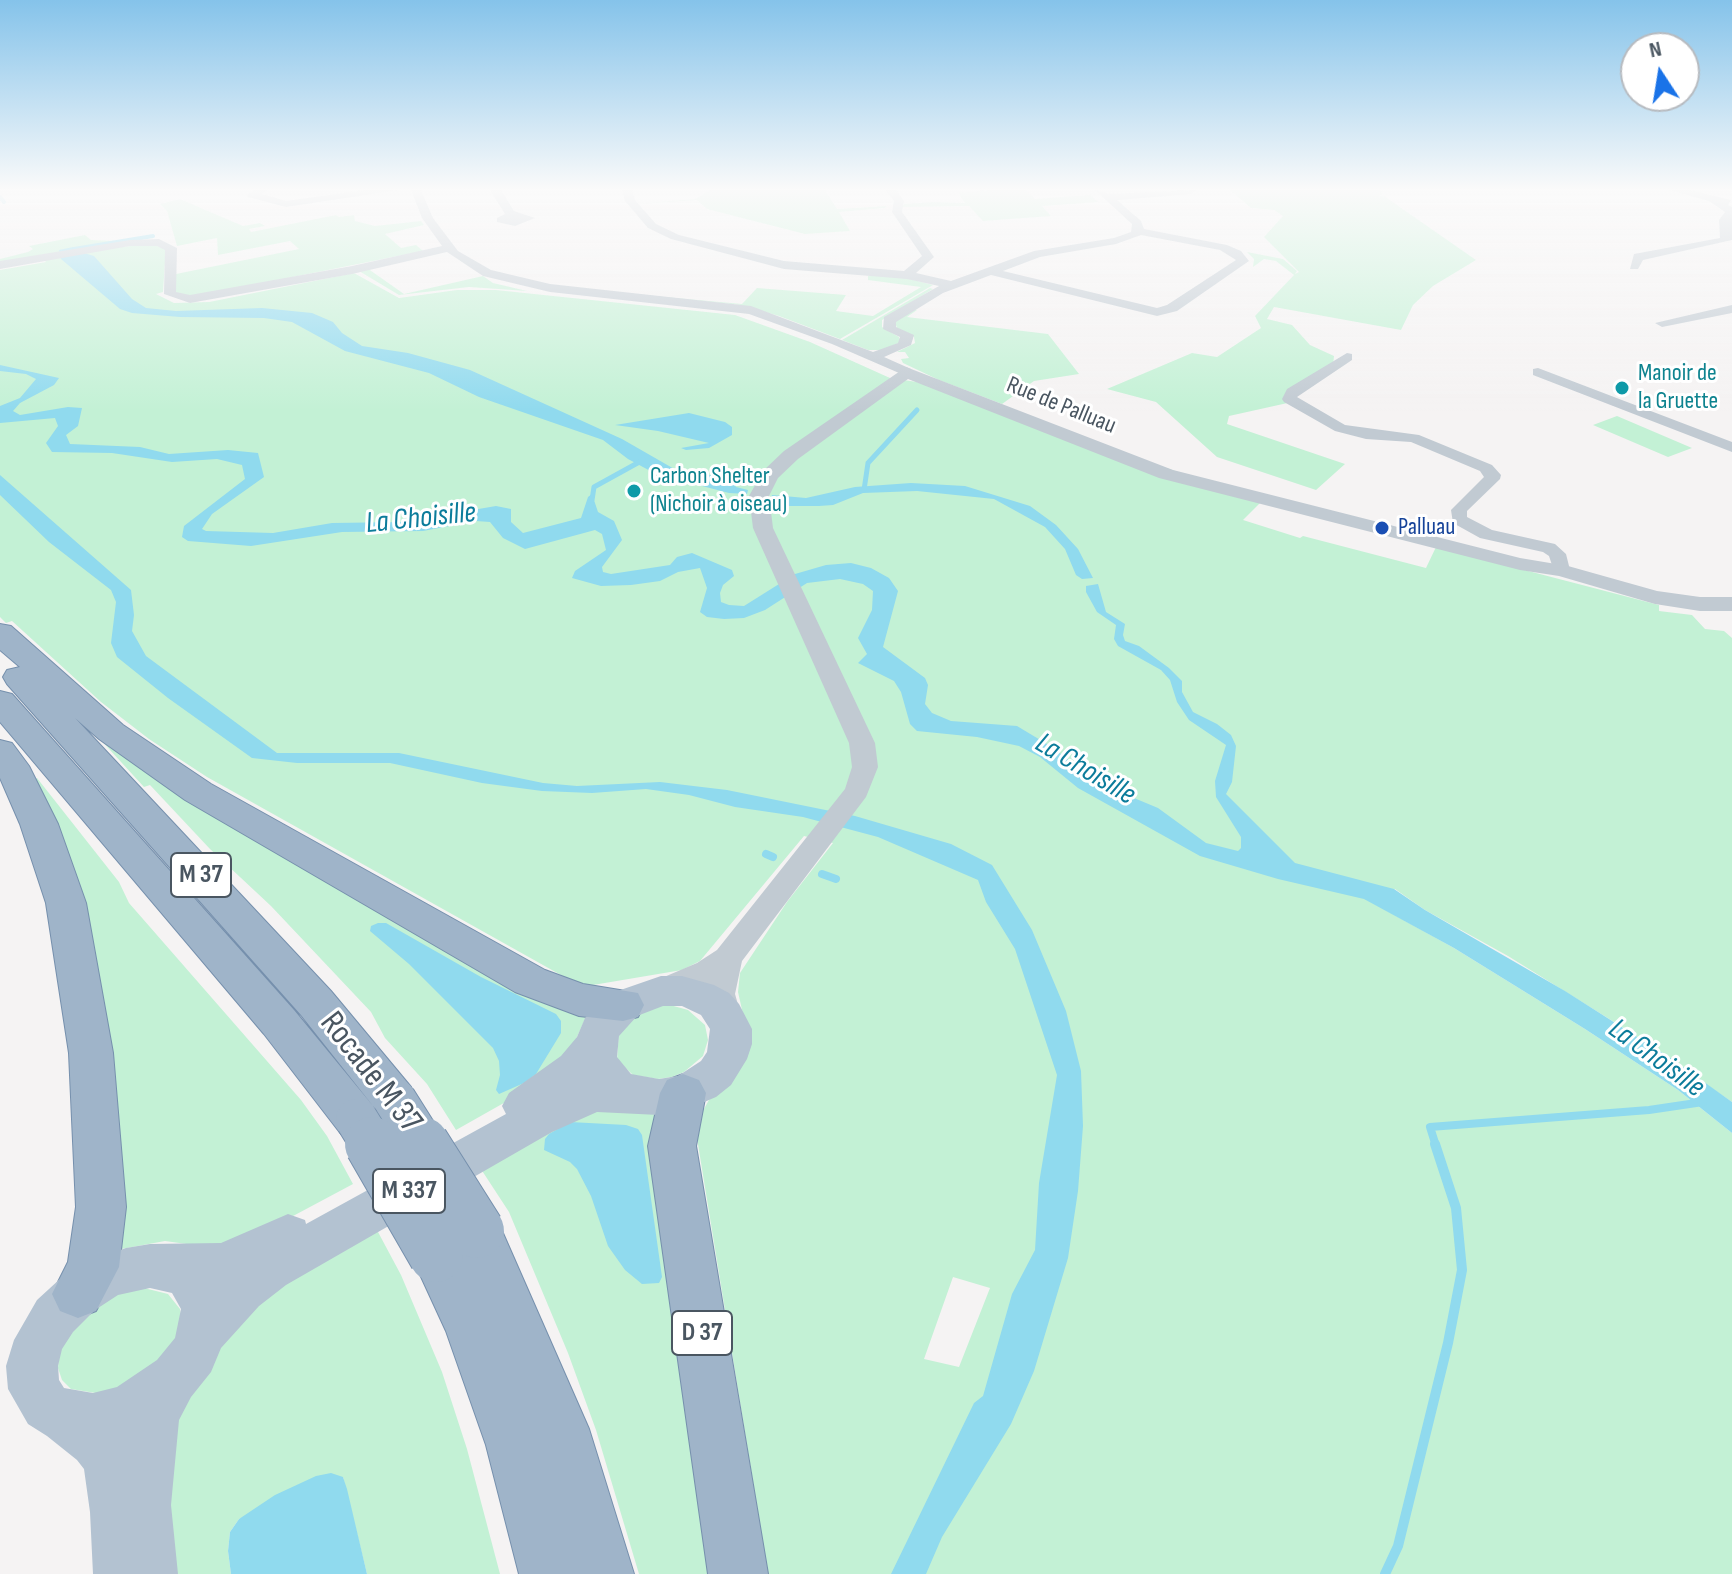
<!DOCTYPE html>
<meta charset="utf-8">
<style>
body{margin:0}
#map{position:relative;width:1732px;height:1574px;overflow:hidden;background:#f5f3f3;font-family:"Sofia Sans Condensed",sans-serif}
canvas{display:block}
.north{position:absolute;left:1620px;top:32px;width:80px;height:80px;box-sizing:border-box;background:#fff;border:2px solid #b7bbc0;border-radius:50%;rotate:348deg;font-size:22px;font-weight:700;line-height:32px;text-align:center;color:#4a5661}
.north::after{content:'';display:block;margin:auto;width:28px;height:36px;background:#1a73e8;clip-path:polygon(50% 0,100% 100%,50% 72%,0 100%)}
</style>
<div id="map">
<canvas width="1732" height="1574"></canvas>
<div class="north">N</div>
</div>
<script>
const context = document.querySelector('canvas').getContext('2d');
context.lineJoin = 'round';
function paint(path, color) {
  context.fillStyle = color;
  context.fill(path, 'evenodd');
}
function toPath(rows) {
  const path = new Path2D();
  for (const r of rows) {
    path.moveTo(r[0], r[1]);
    for (let i = 2; i < r.length; i += 2) path.lineTo(r[i], r[i + 1]);
  }
  return path;
}
function trace(path, color, width, dash) {
  context.strokeStyle = color;
  context.lineWidth = width;
  context.lineCap = dash ? 'butt' : 'round';
  context.setLineDash(dash || []);
  context.stroke(path);
}
function drawText(font, color, halo, rows, align = 'center') {
  context.font = font + ' "Sofia Sans Condensed",sans-serif';
  context.lineWidth = 6;
  context.setLineDash([]);
  context.textBaseline = 'middle';
  context.strokeStyle = halo;
  context.fillStyle = color;
  for (const [text, x, y, turn = 0] of rows) {
    context.save();
    context.translate(x, y);
    context.rotate((+turn || 0) * Math.PI / 180);
    context.textAlign = isNaN(turn) ? turn : align;
    if (halo) context.strokeText(text, 0, 0);
    context.fillText(text, 0, 0);
    context.restore();
  }
}
paint(toPath([
 [711,190,825,190,837,209,887,206,885,208,839,212,850,231,805,234,707,209,697,200,637,204,695,199],
 [990,190,1026,190,1035,199,1090,195,1098,202,1042,206,1051,216,983,221,969,206,902,207,904,204,932,202,965,203,958,193],
 [1230,190,1380,190,1383,194,1377,197,1384,196,1476,260,1433,286,1413,305,1401,330,1274,307,1267,319,1292,325,1310,345,1334,356,1333,366,1292,392,1292,402,1229,416,1227,424,1345,464,1316,490,1217,457,1156,402,1107,389,1192,353,1217,357,1261,328,1255,316,1294,275,1276,261,1264,259,1253,267,1254,259,1247,252,1283,259,1297,271,1295,274,1299,272,1264,237,1283,216,1274,210,1251,208],
 [180,199,243,226,260,223,265,226,249,229,251,232,336,215,339,217,354,215,355,221,375,226,421,221,424,225,385,234,401,248,416,245,423,251,188,298,175,292,176,274,299,249,290,241,218,255,217,238,177,246,167,211,160,204],
 [85,235,91,240,116,241,98,244,103,249,149,244,166,248,163,292,156,294,174,303,209,302,354,273,399,298,457,290,496,290,735,315,810,342,890,378,917,382,1262,501,1243,520,1300,538,1303,536,1426,568,1436,547,1659,605,1659,611,1692,615,1705,629,1724,631,1732,638,1732,1102,1627,1030,1508,956,1425,910,1395,889,1371,902,1454,948,1585,1029,1678,1090,1732,1133,1732,1574,768,1574,696,1132,700,1116,747,1032,738,992,740,973,787,902,833,843,804,836,700,961,682,970,587,986,568,979,207,777,149,739,101,702,12,621,6,623,0,617,0,270,46,262,40,256,0,263,0,259,28,252,33,249,29,246],
 [953,1277,990,1288,959,1367,924,1359],
 [367,268,404,294,483,276,493,283,527,291,469,287,399,295,359,271],
 [868,276,898,276,933,285,840,339,779,316,741,305,631,294,742,304,757,288,846,295,836,311,873,316,921,287,868,280],
 [930,288,933,289,882,320,882,327,899,337,901,342,882,350,868,350,842,340],
 [913,309,917,310,907,317,1048,334,1079,374,1034,381,1002,404,939,380,903,363,901,359,909,358,905,352,897,352,915,343,914,337,897,328,895,322],
 [1617,416,1692,448,1668,457,1593,425],
 [99,738,589,1010,573,1046,525,1091,456,1130,427,1084,385,1038,371,1012,271,906,210,849,150,785,144,787],
 [37,778,119,882,129,903,301,1100,327,1136,353,1184,265,1231,234,1244,201,1246,165,1241,116,1250,31,780],
 [670,1005,688,1010,705,1025,708,1040,703,1056,684,1072,672,1077,658,1079,633,1075,617,1060,619,1030,649,1007],
 [668,1109,719,1574,639,1574,596,1430,568,1353,509,1212,477,1163,572,1110],
 [370,1217,401,1275,442,1372,467,1449,500,1574,367,1574,343,1477,239,1519,230,1532,228,1551,231,1574,168,1574,167,1413,235,1313],
 [140,1287,168,1294,180,1309,182,1323,170,1354,108,1395,71,1389,62,1380,58,1368,59,1353,64,1338,105,1298]
]), '#c3f1d5');
paint(toPath([
 [73,247,84,248,84,253,94,256,132,299,146,308,176,311,262,308,312,313,333,322,342,333,362,346,408,353,470,370,622,439,676,470,730,478,736,487,748,490,747,494,729,493,656,474,628,459,603,440,479,397,429,373,345,351,292,322,264,318,180,317,132,313,120,309,61,259,59,250],
 [0,365,59,378,54,385,20,403,13,411,20,415,68,407,82,408,78,426,66,435,70,444,140,447,169,454,228,450,258,453,264,477,212,514,202,529,206,531,273,533,332,523,403,522,496,506,511,509,511,522,523,533,581,518,588,497,592,494,598,512,614,521,622,540,602,567,603,572,611,574,670,565,677,557,692,553,732,570,734,576,723,585,720,593,721,602,729,605,744,606,795,574,826,565,851,563,871,568,889,578,898,591,883,647,925,678,928,685,925,704,932,713,951,721,1017,726,1052,747,1098,783,1158,808,1206,843,1238,851,1241,848,1241,837,1216,797,1215,781,1226,745,1189,720,1177,702,1170,680,1161,670,1118,646,1114,639,1116,625,1097,612,1086,592,1086,586,1098,584,1106,612,1125,624,1123,635,1125,641,1139,646,1169,668,1182,681,1182,692,1193,712,1217,724,1231,735,1236,746,1232,782,1226,794,1295,863,1394,889,1425,910,1565,991,1672,1059,1732,1102,1732,1133,1678,1090,1585,1029,1454,948,1364,899,1278,879,1200,856,1078,788,1040,757,1019,746,977,737,917,731,910,724,901,692,894,681,858,663,867,654,858,638,872,610,873,591,863,584,840,579,807,583,765,610,744,618,724,619,707,617,700,612,707,588,700,568,678,572,660,581,631,585,601,586,572,578,575,571,606,550,602,534,595,530,525,549,503,538,490,522,476,521,423,531,342,532,251,546,188,541,182,537,184,526,245,479,242,465,217,459,172,462,112,453,52,452,46,443,58,426,55,418,0,423,0,406,20,398,36,379,26,374,0,371],
 [689,413,725,422,732,427,732,435,709,448,686,450,681,448,709,443,658,431,615,425],
 [0,475,131,590,134,615,132,631,146,656,277,753,399,753,543,783,577,786,660,782,727,790,855,816,951,844,992,865,1032,930,1066,1011,1081,1071,1083,1126,1078,1191,1068,1258,1034,1371,1011,1424,942,1537,926,1574,891,1574,974,1403,983,1396,1012,1294,1035,1250,1039,1183,1057,1075,1015,949,986,902,978,880,878,837,803,817,735,807,689,795,646,789,592,793,542,791,482,783,390,763,297,763,252,758,168,698,117,657,111,643,116,602,111,590,49,542,0,495],
 [911,483,965,486,1030,506,1056,525,1078,549,1093,578,1082,579,1076,575,1065,549,1045,527,994,499,917,491,863,493,833,505,819,506,789,506,771,499,772,495,806,498,855,487],
 [378,923,386,923,481,977,556,1014,561,1021,561,1033,536,1074,524,1083,499,1094,496,1090,500,1075,499,1061,493,1048,409,964,370,931,371,926],
 [570,1122,626,1125,638,1129,642,1135,662,1277,659,1283,642,1284,625,1270,608,1246,591,1196,577,1169,570,1162,544,1150,545,1139,549,1134],
 [331,1473,343,1477,347,1489,367,1574,231,1574,228,1551,230,1532,239,1519,275,1495,316,1476]
]), '#90daee');
trace(toPath([
 [0,197,4,202],
 [74,249,153,236]
]), '#90daee', 4);
trace(toPath([
 [864,490,868,463,917,410],
 [592,500,594,487,643,460]
]), '#90daee', 5);
trace(toPath([
 [766,854,773,857],
 [822,874,836,879],
 [1436,1146,1430,1127,1649,1110,1703,1102]
]), '#90daee', 8);
trace(toPath([
 [1385,1574,1398,1546,1448,1343,1462,1270,1456,1208,1435,1144]
]), '#90daee', 10);
const trunk = toPath([
 [0,624,11,626,123,725,211,784,545,970,583,984,638,993,644,1005,638,1017,623,1021,579,1016,515,992,185,800,99,739,75,718,331,991,411,1087,418,1100,411,1113,395,1119,379,1113,373,1106,380,1120,373,1134,357,1139,341,1134,264,1034,0,722,0,691,12,694,294,1010,373,1106,301,1015,7,684,3,677,7,670,20,667,0,650,0,624],
 [0,740,12,743,29,766,58,824,86,903,113,1053,126,1207,119,1267,96,1311,78,1318,60,1311,52,1294,68,1262,76,1207,69,1053,46,903,20,824,0,778,0,740],
 [683,1074,699,1080,706,1093,696,1146,768,1574,708,1574,648,1146,660,1093,667,1080,683,1074],
 [477,1209,495,1215,589,1429,634,1574,519,1574,486,1445,446,1331,411,1255,418,1239,436,1232,454,1239,460,1251,452,1231,459,1215,477,1209]
]);
trace(trunk, '#7690ad', 2);
paint(toPath([
 [253,190,267,190,262,194,286,201,365,190,398,190,286,207,248,197,247,195,253,190],
 [411,190,421,190,433,218,458,251,491,270,550,284,751,306,873,352,898,343,900,337,883,329,884,317,939,286,907,279,784,269,671,239,648,228,625,201,622,190,632,190,635,200,656,224,679,235,784,261,904,271,922,256,892,212,894,201,885,190,896,190,904,201,902,212,934,257,916,273,951,281,1034,251,1114,238,1131,232,1132,224,1095,190,1110,194,1196,190,1191,194,1117,200,1141,221,1144,229,1227,245,1241,251,1249,261,1177,311,1157,316,991,275,943,293,896,322,896,327,914,335,911,345,884,357,911,369,911,375,906,376,832,344,749,314,550,292,483,276,447,252,352,274,190,303,164,294,165,250,157,246,130,246,0,269,0,261,130,240,159,239,177,248,176,292,190,295,352,266,442,246,422,218,411,190],
 [1141,235,1220,250,1236,260,1167,305,1157,308,1003,271,1040,257,1116,244,1141,235],
 [490,190,501,190,514,211,535,218,515,226,497,222,497,218,505,214,490,190],
 [1669,190,1690,190,1731,200,1728,205,1732,207,1732,240,1643,260,1638,269,1630,269,1634,254,1720,238,1719,220,1725,212,1709,201,1669,190],
 [1732,305,1732,313,1662,327,1655,323,1732,305],
 [1347,353,1352,354,1352,360,1297,397,1345,425,1419,435,1492,465,1501,475,1500,479,1467,511,1467,517,1492,530,1555,544,1566,554,1570,570,1567,574,1555,574,1549,556,1543,552,1480,538,1453,523,1451,510,1484,477,1480,471,1411,442,1366,439,1335,431,1284,402,1282,399,1287,389,1347,353],
 [1538,368,1732,442,1732,452,1533,375,1533,369,1538,368]
]), '#c1cad2');
paint(toPath([
 [906,367,1173,470,1520,558,1568,566,1657,591,1700,597,1732,597,1732,611,1700,611,1655,604,1559,576,1520,570,1159,478,908,379,798,459,778,478,769,496,773,528,875,743,878,767,866,797,742,961,735,994,741,1015,736,1023,725,1027,714,1023,709,1015,705,994,707,984,661,1003,650,999,646,991,650,983,697,963,717,950,845,789,852,767,849,743,753,528,749,496,763,471,784,451,906,367]
]), '#c1cad2');
paint(toPath([
 [661,976,682,976,714,985,729,993,739,1004,752,1029,752,1044,747,1059,731,1085,716,1097,683,1111,659,1115,597,1112,552,1132,286,1285,259,1306,221,1348,211,1372,191,1397,179,1420,171,1505,178,1574,93,1574,90,1512,84,1469,77,1460,47,1436,28,1424,8,1389,6,1366,14,1340,37,1300,61,1278,84,1263,126,1248,150,1244,221,1243,288,1214,305,1220,306,1224,506,1114,502,1106,509,1093,561,1056,577,1037,585,1018,609,994,661,976],
 [663,1006,682,1006,701,1015,710,1029,707,1052,701,1061,678,1076,659,1079,631,1074,617,1057,619,1036,637,1016,663,1006],
 [150,1288,172,1293,181,1309,175,1338,157,1360,117,1387,93,1393,64,1388,59,1380,58,1366,62,1349,73,1332,95,1310,118,1295,150,1288]
]), '#b3c2d1');
paint(trunk, '#9fb4c9');
const trunkBridgeFar1 = toPath([
 [395,1100,424,1146],
 [357,1120,373,1146]
]);
const trunkBridge = toPath([
 [372,1144,436,1255],
 [422,1144,477,1231]
]);
trace(trunkBridgeFar1, '#7690ad', 44, []);
trace(trunkBridge, '#7690ad', 56, []);
trace(trunkBridgeFar1, '#9fb4c9', 42);
trace(trunkBridge, '#9fb4c9', 54);
const sky = context.createLinearGradient(0, 0, 0, 411);
sky.addColorStop(0, '#85c3ea');
sky.addColorStop(0.46, '#fafafa');
sky.addColorStop(1, '#fafafa00');
context.fillStyle = sky;
context.fillRect(0, 0, 1732, 411);
for (const [x, y, r, color] of [
 [1622,388,8,"#0f9aa8"],
 [634,491,8,"#0f9aa8"],
 [1382,528,8,"#1a4fb4"]
]) {
  const dot = new Path2D();
  dot.arc(x, y, r, 0, 2 * Math.PI);
  context.fillStyle = color;
  context.fill(dot);
  trace(dot, '#fff', 3);
}
drawText('24px', '#0d838f', '#fff', [
 ["Manoir de",1638,374],
 ["la Gruette",1638,402],
 ["Carbon Shelter",650,477],
 ["(Nichoir à oiseau)",650,505]
], 'left');
drawText('24px', '#4a5661', '#fff', [
 ["Rue de Palluau",1061,406,22]
]);
drawText('24px', '#164399', '#fff', [
 ["Palluau",1398,528]
], 'left');
for (const [x, y, w] of [
 [201,875,60],
 [409,1191,72],
 [702,1333,60]
]) {
  const box = new Path2D();
  box.roundRect(x - w / 2, y - 22, w, 44, 6);
  context.fillStyle = '#fff';
  context.fill(box);
  trace(box, '#4a5661', 2);
}
drawText('bold 26px', '#4a5661', null, [
 ["M 37",201,875],
 ["M 337",409,1191],
 ["D 37",702,1333]
]);
drawText('italic 30px', '#0c7c9b', '#fff', [
 ["La Choisille",421,519,-6],
 ["La Choisille",1085,770,31],
 ["La Choisille",1656,1059,36]
]);
drawText('34px', '#4a5661', '#fff', [
 ["Rocade M 37",370,1073,52]
]);
</script>
